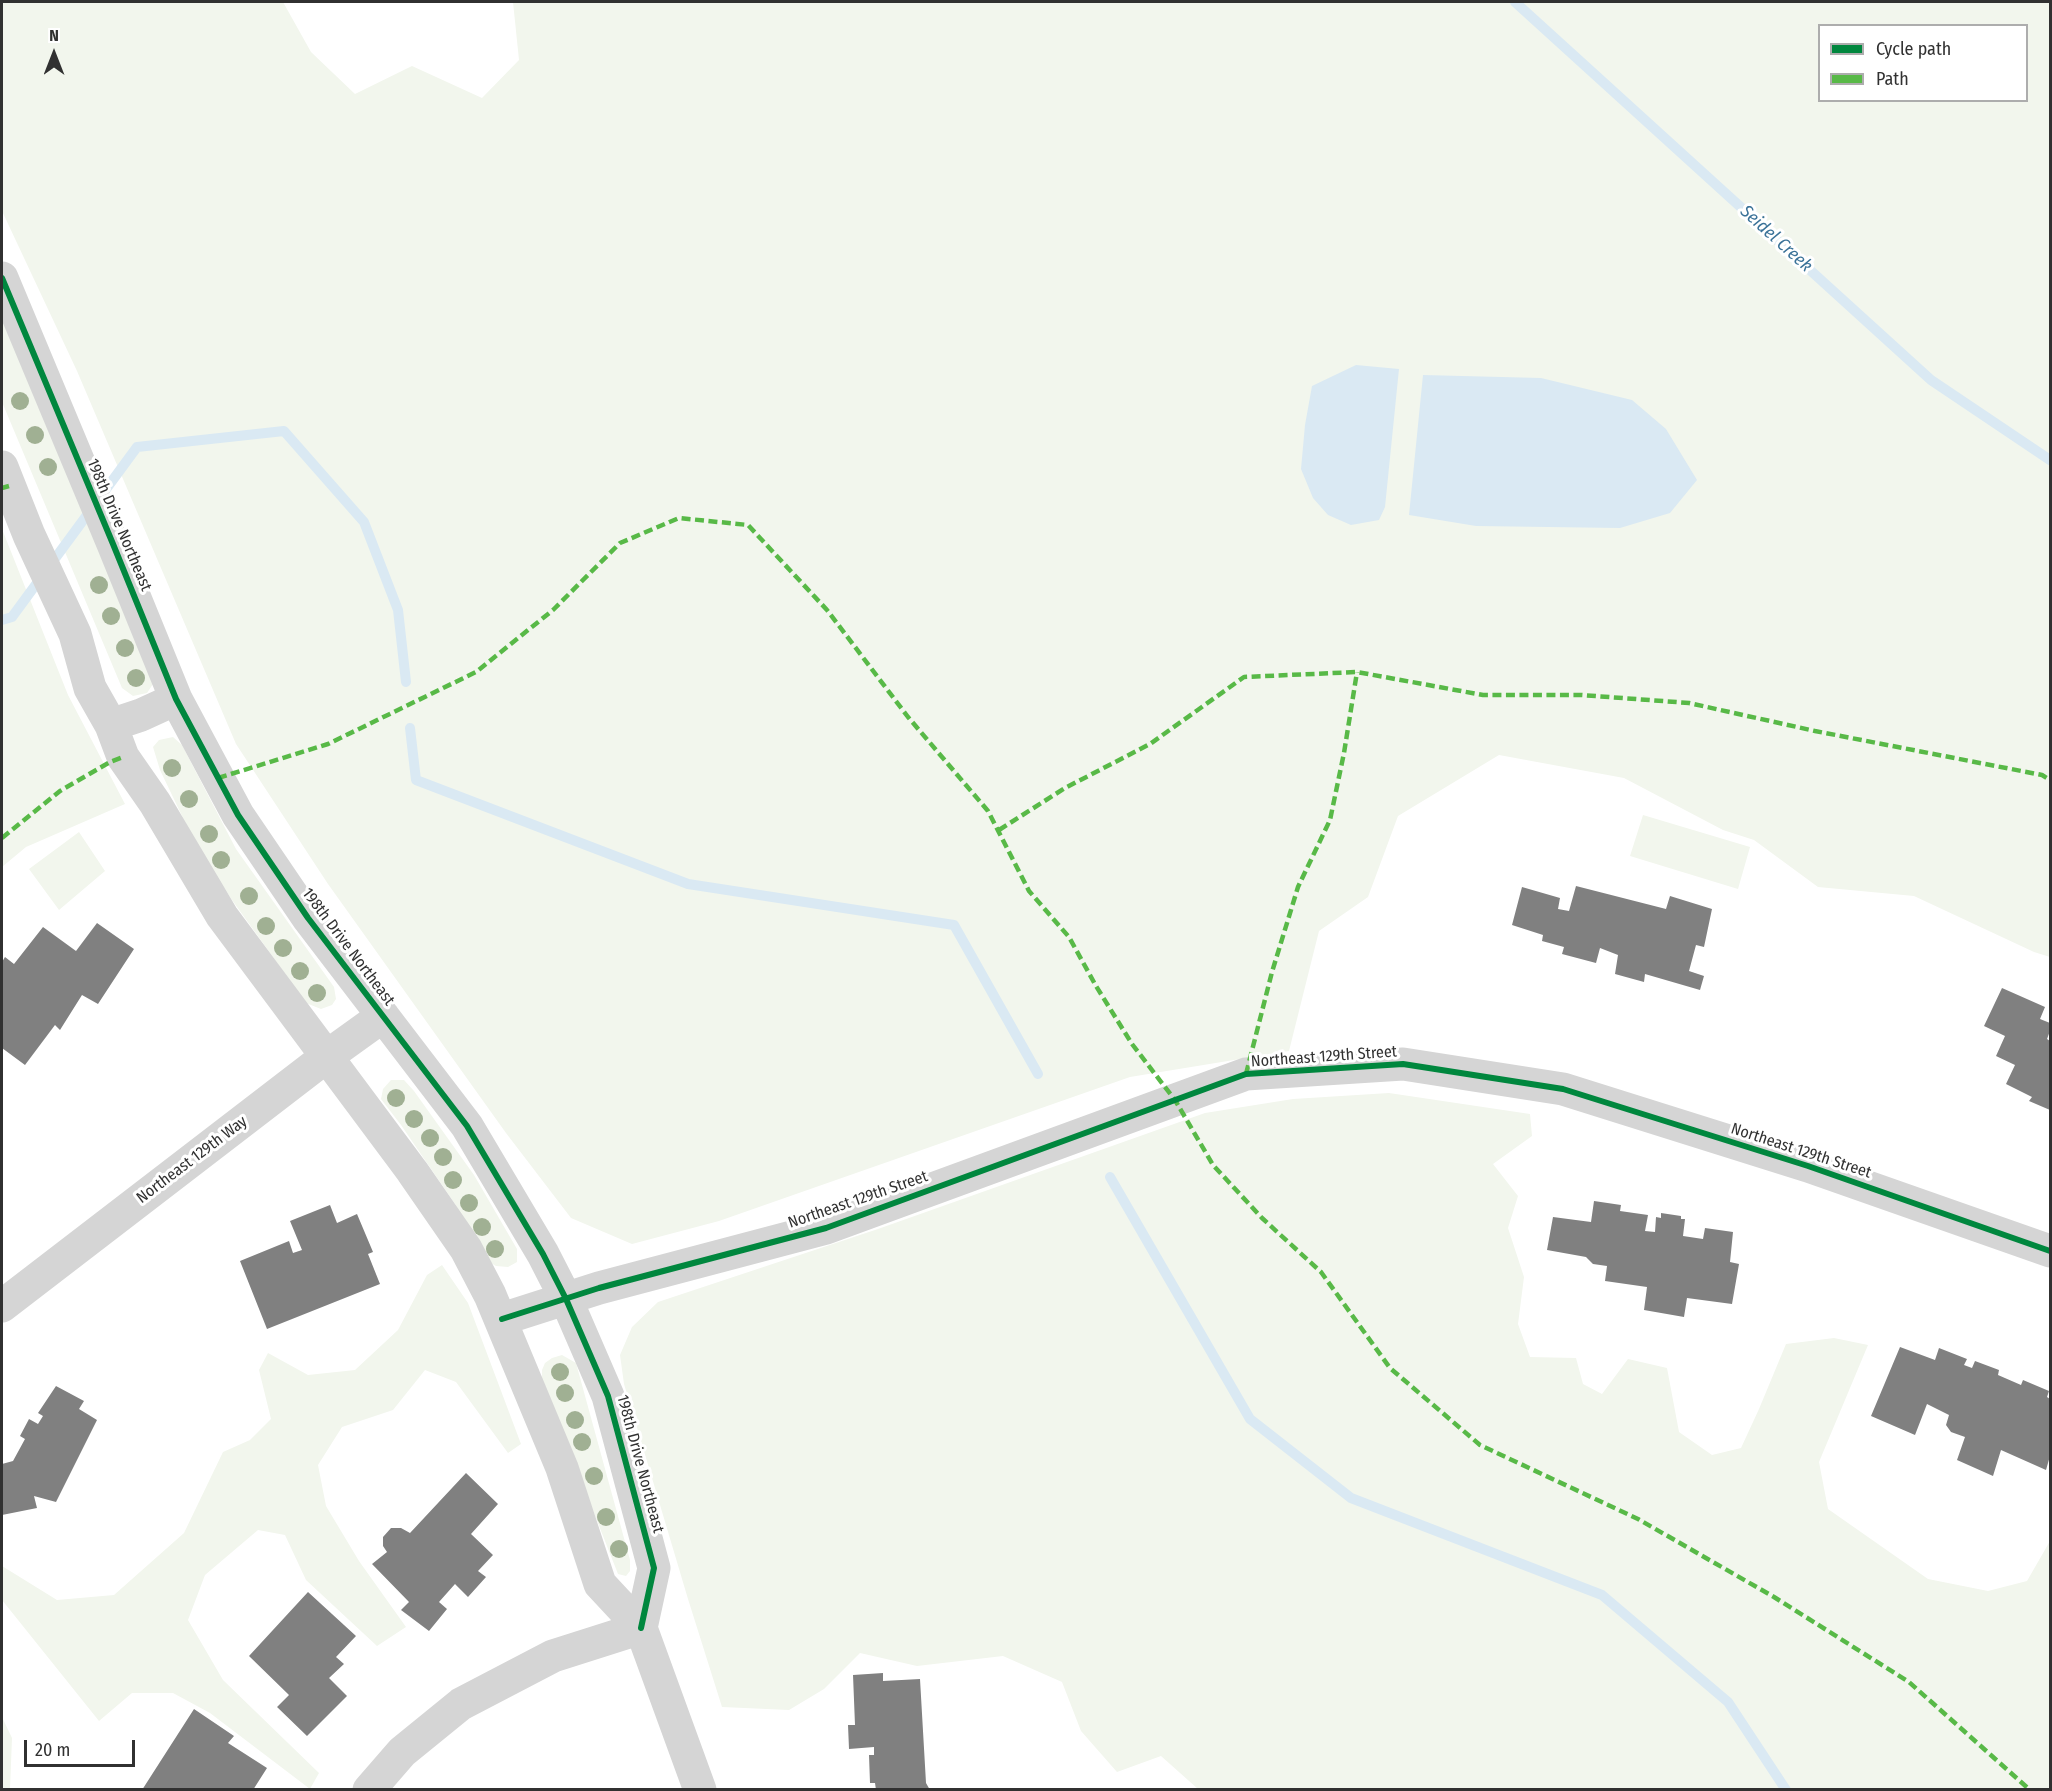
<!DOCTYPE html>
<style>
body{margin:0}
#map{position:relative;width:2052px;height:1791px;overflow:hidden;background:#fff;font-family:"Fira Sans Condensed",sans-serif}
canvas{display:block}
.frame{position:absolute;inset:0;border:3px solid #313131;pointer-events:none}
.legend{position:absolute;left:1818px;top:24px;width:210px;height:78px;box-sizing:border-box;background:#fff;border:2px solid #adadad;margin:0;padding:8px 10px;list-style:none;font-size:18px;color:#313131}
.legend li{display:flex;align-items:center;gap:12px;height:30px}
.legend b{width:30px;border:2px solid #adadad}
.north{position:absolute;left:24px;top:24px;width:60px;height:60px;-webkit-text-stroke:4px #fff;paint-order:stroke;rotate:0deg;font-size:16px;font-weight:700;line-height:24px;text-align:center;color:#313131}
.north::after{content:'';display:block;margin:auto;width:21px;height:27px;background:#313131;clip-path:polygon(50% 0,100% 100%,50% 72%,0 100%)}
.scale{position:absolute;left:24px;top:1740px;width:111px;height:27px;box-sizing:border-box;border:3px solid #313131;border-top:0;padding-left:8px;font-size:18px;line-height:21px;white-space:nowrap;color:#313131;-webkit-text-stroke:4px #fff;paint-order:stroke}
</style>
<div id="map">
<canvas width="2052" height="1791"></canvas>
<div class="frame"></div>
<ul class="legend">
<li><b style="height:8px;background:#00873e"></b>Cycle path</li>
<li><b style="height:8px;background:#58b947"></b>Path</li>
</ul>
<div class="north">N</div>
<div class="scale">20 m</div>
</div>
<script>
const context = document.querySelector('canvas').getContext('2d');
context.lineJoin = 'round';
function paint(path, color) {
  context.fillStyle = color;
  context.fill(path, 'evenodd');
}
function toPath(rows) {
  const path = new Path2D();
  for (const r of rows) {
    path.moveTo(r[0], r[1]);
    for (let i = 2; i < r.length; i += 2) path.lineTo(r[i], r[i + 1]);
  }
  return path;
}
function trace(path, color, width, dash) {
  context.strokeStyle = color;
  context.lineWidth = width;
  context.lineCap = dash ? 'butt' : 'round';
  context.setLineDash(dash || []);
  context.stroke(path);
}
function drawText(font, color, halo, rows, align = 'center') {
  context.font = font + ' "Fira Sans Condensed",sans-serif';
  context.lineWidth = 6;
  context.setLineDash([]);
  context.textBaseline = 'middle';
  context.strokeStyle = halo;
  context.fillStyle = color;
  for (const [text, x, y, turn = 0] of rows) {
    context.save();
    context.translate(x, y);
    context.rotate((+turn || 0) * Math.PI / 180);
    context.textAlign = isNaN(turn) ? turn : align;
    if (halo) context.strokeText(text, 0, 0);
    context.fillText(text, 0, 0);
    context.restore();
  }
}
paint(toPath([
 [2,2,283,2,311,52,355,94,412,66,482,98,519,60,513,2,2050,2,2050,957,2034,952,1914,896,1818,887,1754,840,1723,830,1624,778,1499,755,1398,816,1368,897,1319,931,1289,1051,1130,1077,719,1221,632,1244,571,1218,506,1133,328,884,236,744,77,371,2,211],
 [1820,26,2026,26,2026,100,1820,100],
 [2,315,155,681,147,693,133,696,122,688,2,402],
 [2,529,68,695,125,804,26,847,2,867],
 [173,737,182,745,236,849,334,987,336,999,332,1005,321,1009,306,1003,232,900,194,841,160,770,153,747,159,740],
 [1643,815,1750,847,1738,889,1630,856],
 [79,832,105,871,59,910,29,869],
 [391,1080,404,1080,414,1091,474,1175,517,1249,517,1262,508,1267,496,1266,486,1260,455,1204,401,1125,381,1099,383,1089],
 [1389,1093,1530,1114,1532,1136,1493,1164,1518,1196,1508,1228,1524,1277,1518,1324,1530,1357,1576,1358,1583,1384,1602,1394,1628,1359,1667,1368,1679,1432,1712,1455,1741,1448,1759,1409,1786,1344,1834,1338,1868,1345,1819,1462,1828,1509,1928,1579,1988,1591,2027,1581,2050,1541,2050,1789,1198,1789,1161,1756,1117,1772,1081,1731,1062,1682,1003,1656,917,1666,860,1653,824,1689,789,1710,722,1707,688,1599,624,1384,620,1355,632,1327,658,1302,878,1229,1205,1113,1293,1099],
 [442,1265,468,1303,521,1444,508,1453,456,1382,425,1370,393,1410,342,1427,318,1465,326,1506,359,1561,406,1627,377,1646,306,1580,285,1535,258,1530,205,1575,188,1620,223,1680,319,1773,310,1789,210,1713,173,1693,132,1693,99,1721,2,1600,2,1566,57,1600,114,1595,184,1533,223,1452,250,1440,271,1419,259,1370,268,1353,308,1375,355,1370,398,1330,427,1275],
 [562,1355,576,1363,630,1560,630,1571,626,1576,618,1574,542,1381,542,1370,545,1363,552,1358],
 [2,1717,12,1738,10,1789,2,1789]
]), '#f2f6ed');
paint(toPath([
 [1356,365,1399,369,1385,507,1379,520,1351,525,1328,515,1313,498,1301,469,1305,425,1312,386],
 [1423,375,1541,378,1632,400,1666,429,1697,480,1670,513,1620,528,1476,526,1409,515]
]), '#dae9f3');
trace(toPath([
 [1515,2,1931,380,2050,460],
 [2,620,12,617,137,447,284,431,364,522,398,610,406,682],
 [410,728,416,780,688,884,954,925,1038,1074],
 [1110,1177,1250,1419,1351,1498,1602,1595,1728,1702,1786,1790]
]), '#dae9f3', 10);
paint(toPath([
 [1576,886,1666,909,1670,896,1712,909,1704,947,1696,945,1689,971,1704,976,1700,990,1645,974,1644,982,1615,974,1618,955,1600,948,1596,963,1562,954,1564,947,1542,941,1543,935,1512,925,1522,887,1560,898,1558,909,1569,911],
 [97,923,134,949,98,1004,82,995,60,1030,55,1025,25,1065,2,1048,2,962,5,957,14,964,43,927,76,951],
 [2002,988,2045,1007,2040,1019,2050,1023,2050,1031,2047,1039,2050,1041,2050,1110,2029,1101,2032,1097,2006,1084,2015,1065,1996,1056,2005,1036,1984,1026],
 [1594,1201,1621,1205,1620,1211,1648,1215,1645,1231,1655,1232,1656,1217,1661,1218,1661,1213,1681,1216,1681,1219,1685,1219,1683,1236,1703,1239,1705,1228,1733,1232,1730,1262,1739,1264,1732,1304,1687,1298,1684,1317,1644,1310,1647,1287,1605,1281,1607,1266,1593,1264,1586,1257,1547,1250,1553,1217,1591,1222],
 [330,1205,337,1223,357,1214,373,1252,368,1254,380,1284,267,1329,240,1261,289,1241,293,1253,302,1250,290,1221],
 [1900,1347,1935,1360,1939,1348,1967,1359,1964,1365,1972,1368,1975,1361,1999,1370,1998,1375,2021,1385,2023,1380,2049,1391,2047,1397,2050,1399,2050,1456,2046,1470,2001,1450,1993,1476,1957,1460,1965,1437,1951,1432,1946,1425,1949,1415,1927,1404,1915,1435,1871,1416],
 [56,1386,84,1401,79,1409,97,1420,56,1502,34,1496,37,1508,2,1515,2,1464,13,1461,25,1439,20,1436,29,1419,38,1424,43,1416,38,1413],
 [466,1473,498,1504,471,1534,493,1555,478,1571,486,1577,468,1597,455,1584,439,1602,447,1609,429,1631,401,1610,409,1602,372,1564,387,1552,383,1546,383,1537,391,1528,401,1528,410,1533],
 [308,1592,356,1636,336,1657,344,1664,329,1678,347,1696,307,1736,277,1707,289,1695,249,1656],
 [883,1673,883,1681,920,1679,926,1783,930,1790,876,1790,875,1783,870,1783,869,1755,874,1755,874,1747,849,1749,848,1725,855,1725,853,1675],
 [194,1709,234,1736,228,1743,267,1768,253,1790,142,1790]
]), '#808080');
trace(toPath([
 [2,278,113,544,176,699,238,815,308,918,467,1126,543,1254,566,1299,608,1396,654,1568,641,1628],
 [2,467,29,535,75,634,90,688,111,725,123,757,155,803,222,916,412,1171,466,1249,490,1295,562,1468,600,1584,641,1628,700,1790],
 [111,725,141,715,176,699],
 [2,1306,326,1057,383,1016],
 [502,1319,599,1288,826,1228,1246,1074,1403,1064,1563,1089,1808,1166,2050,1251],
 [369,1790,402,1752,461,1704,553,1656,641,1628]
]), '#d5d5d5', 33);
trace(toPath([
 [2,488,9,486],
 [218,778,328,744,476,672,553,610,620,543,679,518,748,525,827,610,908,717,988,811,1029,891,1069,937,1096,986,1132,1044,1175,1100,1213,1165,1262,1218,1321,1272,1390,1368,1480,1445,1638,1519,1774,1597,1909,1682,2030,1790],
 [999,830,1065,788,1150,744,1244,677,1357,672,1483,695,1581,695,1689,703,1815,731,2042,775,2050,780],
 [2,838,60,791,110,762,123,757],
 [1246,1074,1272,972,1298,887,1330,820,1344,753,1357,672]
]), '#58b947', 4.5, [9, 4.5]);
trace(toPath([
 [2,278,113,544,176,699,238,815,308,918,467,1126,543,1254,566,1299,608,1396,654,1568,641,1628],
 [502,1319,599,1288,826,1228,1246,1074,1403,1064,1563,1089,1808,1166,2050,1251]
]), '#00873e', 6);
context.fillStyle = '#a0b093';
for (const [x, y] of [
 [20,401],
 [35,435],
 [48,467],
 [99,585],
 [111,616],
 [125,648],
 [136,678],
 [172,768],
 [189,799],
 [209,834],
 [221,860],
 [249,896],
 [266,926],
 [283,948],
 [300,971],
 [317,993],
 [396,1098],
 [414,1119],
 [430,1138],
 [443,1157],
 [453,1180],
 [469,1203],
 [482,1227],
 [495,1249],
 [560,1372],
 [565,1393],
 [575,1420],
 [582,1442],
 [594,1476],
 [606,1517],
 [619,1549]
]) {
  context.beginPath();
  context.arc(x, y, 9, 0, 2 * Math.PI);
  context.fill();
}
drawText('16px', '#313131', '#fff', [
 ["198th Drive Northeast",119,525,67],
 ["198th Drive Northeast",348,947,53],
 ["Northeast 129th Street",1324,1057,-4],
 ["Northeast 129th Street",1801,1151,18],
 ["Northeast 129th Way",192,1160,-37],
 ["Northeast 129th Street",858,1200,-19],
 ["198th Drive Northeast",640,1464,75]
]);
drawText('italic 18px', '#3a7298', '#fff', [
 ["Seidel Creek",1776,239,42]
]);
</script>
